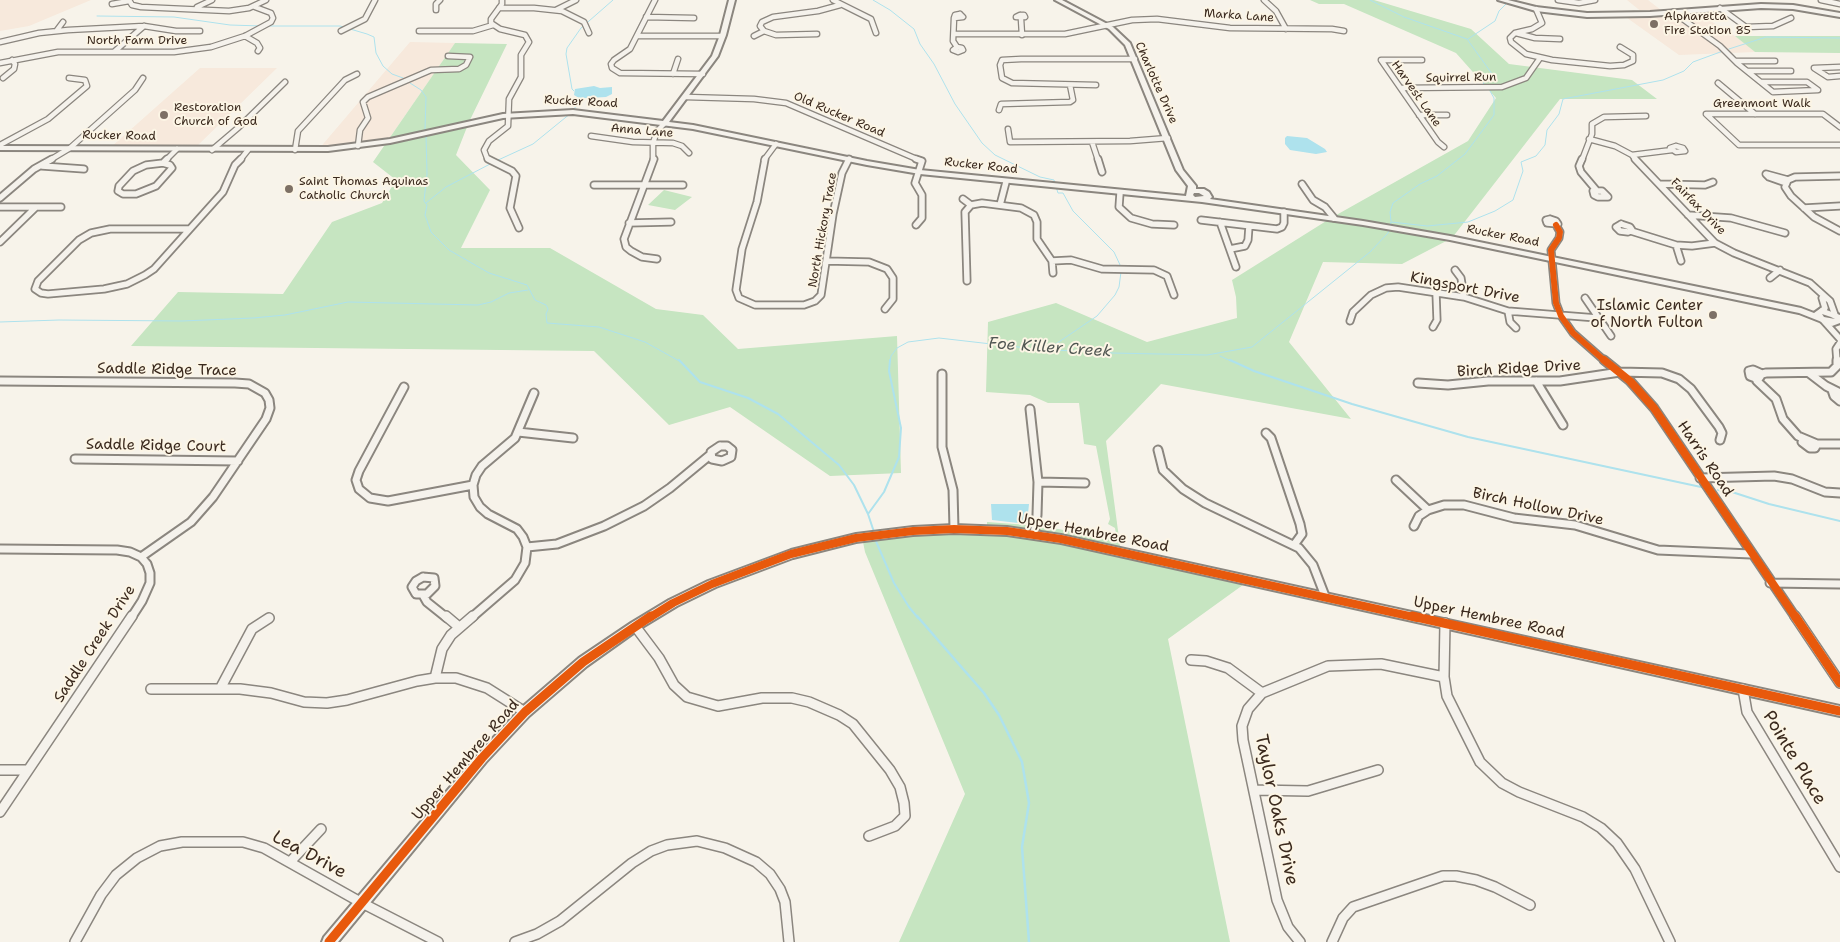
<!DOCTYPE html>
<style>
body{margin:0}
canvas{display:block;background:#f7f3ea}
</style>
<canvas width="1840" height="942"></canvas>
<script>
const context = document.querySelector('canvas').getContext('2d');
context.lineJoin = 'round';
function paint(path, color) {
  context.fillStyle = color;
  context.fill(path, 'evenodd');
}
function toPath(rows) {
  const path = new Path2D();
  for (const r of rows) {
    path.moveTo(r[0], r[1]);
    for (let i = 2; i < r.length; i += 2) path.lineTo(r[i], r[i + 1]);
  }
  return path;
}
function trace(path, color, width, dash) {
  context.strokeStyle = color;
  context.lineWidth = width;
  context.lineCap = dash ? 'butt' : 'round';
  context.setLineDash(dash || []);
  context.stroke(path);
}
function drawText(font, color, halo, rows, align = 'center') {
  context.font = font + ' "Shantell Sans",sans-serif';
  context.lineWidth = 4;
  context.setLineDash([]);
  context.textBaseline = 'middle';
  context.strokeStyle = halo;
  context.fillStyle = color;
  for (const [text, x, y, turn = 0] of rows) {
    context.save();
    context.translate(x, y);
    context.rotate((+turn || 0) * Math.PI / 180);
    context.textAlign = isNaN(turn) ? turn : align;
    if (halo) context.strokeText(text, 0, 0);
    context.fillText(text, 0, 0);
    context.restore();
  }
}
paint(toPath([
 [0,0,91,0,29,26,0,31],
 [1627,0,1648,0,1661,10,1668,12,1696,12,1735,36,1755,52,1679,55,1623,15,1643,13],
 [410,42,455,43,386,143,318,150],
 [200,68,277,68,194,149,111,147]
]), '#f7e9dc');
paint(toPath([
 [1310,0,1374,0,1471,29,1509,64,1632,80,1657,99,1560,99,1452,238,1402,264,1323,262,1289,342,1351,419,1161,384,1106,441,1121,553,1254,577,1168,639,1230,942,899,942,965,794,865,552,863,542,911,535,987,535,987,522,1042,526,1117,540,1115,528,1108,524,1110,519,1096,446,1084,444,1079,403,1048,403,1030,395,986,392,988,322,1056,303,1147,342,1237,318,1236,297,1232,280,1331,218,1468,141,1496,98,1456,53,1344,4,1319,4],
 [1735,36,1840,36,1840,53,1755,52],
 [455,43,507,44,469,122,456,155,490,190,461,248,550,248,656,309,703,315,738,349,897,336,901,473,830,476,730,407,669,425,594,351,131,346,178,292,283,294,332,222,382,203,396,180,373,162],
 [664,190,692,197,675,210,648,205]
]), '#c6e5c1');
paint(toPath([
 [594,86,600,88,612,87,612,94,606,97,587,98,579,98,574,95,575,89],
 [1287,136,1307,138,1325,149,1327,152,1316,154,1290,150,1285,144,1285,138],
 [991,504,1029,504,1027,524,992,520]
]), '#aee2ed');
trace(toPath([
 [873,0,890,10,914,29,920,44,934,64,955,104,982,143,995,155,1040,177,1054,180,1058,193,1063,193,1073,211,1114,252,1121,267],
 [1370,0,1404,17,1467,39,1495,78,1483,83,1486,86],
 [97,16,174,17,230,25,261,26],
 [268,26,340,26,367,34,374,37,376,53,383,66,392,74,403,78],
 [1468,39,1495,21,1499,11,1510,0],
 [1729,49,1766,37,1840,38],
 [410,83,421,90,426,97,425,130],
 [574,91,572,89,566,54,567,48,581,28,613,0],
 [426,135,427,174,424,201,427,205,425,215,431,232,449,250,489,273,527,285,535,300,546,305,548,309,546,314,547,323,599,327,645,342,681,362],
 [496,161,533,144,571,113,577,105,579,98],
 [426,203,446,187,492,163],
 [1391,221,1390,212,1393,203,1420,184,1437,176,1465,154,1494,115,1494,98,1490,91],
 [0,322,59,320,182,321,253,318,285,315,348,302,478,305,491,302,509,293,528,290],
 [1047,350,1097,316,1115,295,1119,287,1121,272],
 [1220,356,1233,362],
 [890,362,891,356,897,348,908,342,939,338,1035,349,1112,353,1207,355,1252,347,1370,252,1388,233,1391,222,1427,226,1468,222,1495,211,1513,200,1523,171,1521,162,1536,156,1545,145,1547,130,1559,114,1563,99,1663,80,1684,71,1693,62,1723,51]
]), '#aee2ed', 1);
trace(toPath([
 [679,360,700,382,748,398,778,414,839,465,854,485,868,514,874,532],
 [1230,360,1254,371,1352,404,1468,437,1701,487],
 [1718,490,1732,492,1769,504,1840,521],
 [868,514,884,492,899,457,901,428,889,371,890,360],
 [875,539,894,583,909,607,918,618]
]), '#aee2ed', 2);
trace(toPath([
 [917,616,984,693,999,715,1022,762,1029,803,1022,847,1029,942]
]), '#aee2ed', 2.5);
const streetFar3 = toPath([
 [129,0,132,5,141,7,229,11,249,8,266,0],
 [655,0,630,49,614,60,611,64,612,68,620,73,703,74],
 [833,0,871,19,876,33],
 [1264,0,1276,11,1286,29],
 [1558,0,1579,3,1595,0],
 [1821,0,1840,4],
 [112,4,129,1],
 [197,7,212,0],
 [499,8,534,8,562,11,584,22,589,33],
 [1720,8,1746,27,1773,26,1791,18],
 [1536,9,1542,23,1532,29,1515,33,1510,38,1511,42,1526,54,1552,60,1610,66,1624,65,1633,61,1633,55,1620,47],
 [436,10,436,4,440,0],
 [556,10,576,0],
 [1673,12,1720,46,1737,63,1773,92,1818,90,1807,82,1761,82],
 [960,14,963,17,954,18,955,15,960,14],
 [1020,15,1024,15,1025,17,1016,17,1020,15],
 [646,17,694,18],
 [954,18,953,41,957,47],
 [1021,19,1022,35],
 [57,30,63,22],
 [341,31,365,19,375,0],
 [419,31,473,31,493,25],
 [1516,33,1535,38,1560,39],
 [817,34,776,35,764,31,760,26,762,22,773,17,818,11,840,5],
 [954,34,1065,34,1132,20,1157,19,1230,28,1332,29,1344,31],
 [245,36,257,43,260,48,258,51],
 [637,36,723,36],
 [754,36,764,31],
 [0,42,39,33,68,30,144,26,176,31,200,31],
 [957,47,962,48,963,50,958,52,953,50,957,47],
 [115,51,144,26],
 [1422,60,1381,60,1438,142,1444,147],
 [1736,61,1775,61],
 [0,63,58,52,174,52,211,47,245,36,271,22,273,18,271,13,255,7],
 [1840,67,1814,68,1828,77,1840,76],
 [1748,71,1791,71],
 [673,74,678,59],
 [3,78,14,69,15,64,12,60],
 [1718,83,1755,114],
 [1096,85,1012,83,1002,78,1000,65,1002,60,1021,59,1135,59],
 [1401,88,1502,87,1526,78,1540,58],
 [686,97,754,99,786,103,919,160],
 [999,110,1001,104,1070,102,1073,100,1070,85],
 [1419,115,1447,115],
 [1840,127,1823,114,1706,114,1739,145,1840,145],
 [1008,129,1010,142,1130,141,1168,138],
 [591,136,633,142,673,143,682,146,689,153],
 [1589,139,1615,146,1632,155,1636,160],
 [1092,142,1098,160],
 [0,145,48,119,87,86,85,80,69,78],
 [358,146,360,130,368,118,363,102,368,97,431,70,459,69,466,65,470,57,448,56],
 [1676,146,1683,148,1685,151,1676,152,1670,148,1676,146],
 [212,150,239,127,285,82],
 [295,150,298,131,345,80,357,74],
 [1632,155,1672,150],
 [50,160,70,148,135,90,143,78],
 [166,160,177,149],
 [240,160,248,150],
 [490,160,487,158,484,150,489,141,508,126,509,99,521,77,521,55,529,42,525,35,500,29,491,23,491,19,502,4,502,0],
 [653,160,653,143,657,131,665,123],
 [764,160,776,144],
 [1582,160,1592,134,1592,124,1604,117,1646,116]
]);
const streetFar2 = toPath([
 [488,159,512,171,516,176,510,208,519,228],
 [654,159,624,239,626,247,631,251,642,257,657,259],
 [765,159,757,202,742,249,736,290,739,298,755,305,804,305,815,301,821,295,833,214,842,173,849,159],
 [1098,159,1102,172],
 [1582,159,1579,166,1581,172,1597,191],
 [1635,159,1715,243,1734,253,1810,283,1830,301,1835,315],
 [163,163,170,165,172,168,156,186,136,194,123,194,118,191,119,186,133,171,146,165,163,163],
 [163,163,167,159],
 [42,166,84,169],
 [1840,176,1795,177,1788,180,1785,187,1791,196,1814,217,1840,231],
 [1786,183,1769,177,1766,174,1788,180],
 [1302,184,1313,200,1325,207,1334,218],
 [1660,184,1705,185,1713,182],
 [594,185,683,185],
 [1593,191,1602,191,1608,197,1598,197,1594,195,1593,191],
 [1120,193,1119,207,1131,218,1152,224,1174,225],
 [0,198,34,169,52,159],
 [963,199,971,205],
 [1000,205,1006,182],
 [0,207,61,207],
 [1804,208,1840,206],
 [1688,215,1731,218,1785,233],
 [1550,219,1556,221,1558,224,1547,223,1546,220,1550,219],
 [1201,220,1277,229,1282,227,1284,223,1284,212],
 [1220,222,1236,267],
 [629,223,671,222],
 [1621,224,1630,227,1632,230,1628,232,1620,231,1616,227,1621,224],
 [916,225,922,218,922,195,915,183,922,161,916,159],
 [1556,225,1560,232,1559,238,1551,250,1556,303,1561,316,1573,333,1606,362],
 [188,229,110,229,91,233,79,240,38,281,35,289,41,293,48,294,104,289,127,284,145,275,154,269,223,192,235,165,241,159],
 [1631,231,1676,245,1692,246,1715,243],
 [0,242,35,208],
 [1676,245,1681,261],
 [1230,249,1245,246,1248,240,1249,226],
 [827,261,869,262,887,269,893,278,893,299,885,309],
 [1052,261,1071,260,1102,269,1154,270,1167,276,1174,295],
 [1455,270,1461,278,1464,297],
 [1770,278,1780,270],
 [967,281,965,212,971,205,982,203,1021,208,1034,215,1037,222,1037,239,1052,261,1053,273],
 [1585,298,1611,336],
 [1508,311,1510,322,1516,328],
 [1822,311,1825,308,1822,298,1824,296],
 [1823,320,1840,339],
 [1350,321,1353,312,1371,295,1386,288,1398,287,1464,297,1508,311,1597,318],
 [1433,327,1437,320,1436,293],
 [1837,362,1836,349,1840,343]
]);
const streetFar1 = toPath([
 [1604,360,1630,381,1654,408,1796,618],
 [1837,360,1837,366,1831,372,1766,373,1762,374,1757,381,1776,399,1783,419,1798,436,1817,444,1840,444],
 [1809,373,1826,386,1840,393],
 [942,374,942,447,953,490,954,529],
 [1758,379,1750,376,1749,371,1753,370,1762,374],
 [0,381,235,383,249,384,265,393,269,400,270,408,266,419,213,497,191,522,141,557],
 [1536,381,1563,425],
 [1418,383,1448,385,1488,381,1560,381,1620,372,1662,373,1679,379,1691,389,1719,427,1722,433,1720,440],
 [404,387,359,471,356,480,359,489,370,498,388,501,473,485],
 [1832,390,1834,396,1840,401],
 [1030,409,1038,482,1037,515,1034,534],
 [518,432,573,438],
 [1266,433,1271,438,1300,524,1302,534,1294,545],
 [1803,439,1802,442,1810,448,1815,448,1817,444],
 [720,446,727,446,732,450,731,457,722,461,712,459,711,452,720,446],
 [1158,450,1163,470,1183,489,1205,503,1299,548,1313,565,1325,596],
 [75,459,238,461],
 [1700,478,1774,476,1792,479,1825,492,1840,493],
 [1396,480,1428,510],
 [1038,482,1085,483],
 [1414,526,1419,516,1428,510,1444,505,1464,505,1514,518,1575,525,1658,550,1751,554],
 [527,547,557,544,604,526,644,506,670,488,710,455],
 [0,549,117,550,130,552,141,557,147,564,150,573,150,583,142,601,131,618],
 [423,577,434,578,435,586,427,594,416,594,412,587,416,581,423,577],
 [1770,583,1840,584],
 [423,595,427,602,447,618],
 [471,618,515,580,525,563,527,547,523,537,517,529,488,514,480,507,474,497,473,485,476,475,482,466,515,438,534,393]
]);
const street = toPath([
 [446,616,459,627],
 [1795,616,1840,683],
 [1445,623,1444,677,1447,696,1480,762,1502,783,1519,792,1583,817,1601,828,1617,843,1635,869,1670,942],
 [635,626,659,658,674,685,687,697,718,706,762,698,792,698,809,702,839,715,853,724,890,770,900,787,904,803,905,816,895,826,869,836],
 [1191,660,1206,661,1228,668,1262,693],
 [435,678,442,649,451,635,473,616],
 [151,689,240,689,271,693,304,702,327,703,347,700,417,681,435,678,456,678,487,688,525,712],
 [220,689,252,629,269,618],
 [1743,689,1747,712,1840,867],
 [0,770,28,770],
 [1254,790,1308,791,1378,770],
 [0,812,132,616],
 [290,862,321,829],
 [75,942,101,895,116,875,137,858,160,846,182,842,243,842,264,848,362,903,438,942],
 [515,942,537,934,560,921,632,863,651,851,667,845,697,841,725,848,756,862,770,874,780,889,785,902,789,942],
 [1300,942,1288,927,1277,900,1243,740,1242,726,1248,709,1262,693,1328,666,1381,664,1444,677],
 [1332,942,1343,918,1353,907,1443,876,1456,876,1476,880,1495,887,1530,905]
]);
const secondary = toPath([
 [729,0,735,0,726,35,718,56,669,122,693,125,867,161,920,170,1186,196,1188,186,1176,170,1125,45,1109,29,1055,0,1062,0,1113,27,1130,43,1183,170,1196,186,1196,189,1204,189,1209,192,1212,197,1210,199,1363,221,1450,236,1801,308,1814,313,1821,308,1840,315,1840,323,1832,326,1799,313,1450,240,1363,225,1202,202,920,174,867,165,693,129,573,114,503,118,390,143,328,151,0,150,0,146,328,147,390,139,503,114,573,110,663,121,712,56,720,35,729,0],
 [1194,193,1199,193,1204,196,1195,197,1193,195,1194,193],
 [1822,314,1831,317,1835,319,1824,317,1822,314],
 [1498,0,1508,0,1536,7,1587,13,1650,12,1761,4,1793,5,1840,13,1840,17,1793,9,1761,8,1650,16,1587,17,1536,11,1498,0],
 [954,525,1007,527,1061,535,1840,706,1840,716,1061,543,1007,535,954,533,913,535,856,542,793,558,716,587,677,606,639,629,587,666,529,716,486,762,338,942,322,942,324,937,478,754,521,708,579,658,631,623,669,600,708,581,791,550,856,534,913,527,954,525]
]);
trace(streetFar3, '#8b867f', 7);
trace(streetFar2, '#8b867f', 9);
trace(streetFar1, '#8b867f', 11);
trace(street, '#8b867f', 12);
trace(secondary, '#8b867f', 4);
trace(streetFar3, '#f5f2ec', 4.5);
trace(streetFar2, '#f5f2ec', 5.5);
trace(streetFar1, '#f5f2ec', 7);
trace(street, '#f5f2ec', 9);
paint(secondary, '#f5f2ec');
trace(toPath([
 [1556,225,1560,232,1559,238,1551,250,1556,303,1561,316,1573,333,1606,362]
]), '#e8590c', 6);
trace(toPath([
 [1604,360,1630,381,1654,408,1796,618],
 [649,618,673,603,712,584,791,554,856,538,913,531,954,529,1007,531,1061,539,1418,618]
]), '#e8590c', 8);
trace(toPath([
 [1412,616,1840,711],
 [1795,616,1840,683],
 [329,942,482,758,525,712,583,662,651,616]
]), '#e8590c', 9);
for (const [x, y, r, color] of [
 [1654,24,5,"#7d7065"],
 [164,115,5,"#7d7065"],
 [289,189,5,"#7d7065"],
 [1713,315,5,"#7d7065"]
]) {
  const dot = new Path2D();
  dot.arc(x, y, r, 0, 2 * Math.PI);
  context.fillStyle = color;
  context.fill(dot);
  trace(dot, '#fcf5e5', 2);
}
drawText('12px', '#3b2a1e', '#fcf5e5', [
 ["Marka Lane",1239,16,4],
 ["North Farm Drive",137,41],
 ["Squirrel Run",1461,78,-1],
 ["Charlotte Drive",1156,83,66],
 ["Harvest Lane",1416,94,55],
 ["Rucker Road",581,102,3],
 ["Greenmont Walk",1762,104],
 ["Old Rucker Road",839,115,23],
 ["Anna Lane",642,131,5],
 ["Rucker Road",119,136,1],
 ["Rucker Road",981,166,6],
 ["Fairfax Drive",1698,207,46],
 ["North Hickory Trace",823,230,-80],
 ["Rucker Road",1503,236,11]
]);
drawText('12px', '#3b2a1e', '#fcf5e5', [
 ["Alpharetta",1664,17],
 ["Fire Station 85",1664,31],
 ["Restoration",174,108],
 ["Church of God",174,122],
 ["Saint Thomas Aquinas",299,182],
 ["Catholic Church",299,196]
], 'left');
drawText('15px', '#3b2a1e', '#fcf5e5', [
 ["Kingsport Drive",1465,288,11],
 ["Birch Ridge Drive",1519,369,-3],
 ["Saddle Ridge Trace",167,370,1],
 ["Saddle Ridge Court",156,446,1],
 ["Harris Road",1705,459,56],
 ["Birch Hollow Drive",1538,507,12],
 ["Upper Hembree Road",1093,533,11],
 ["Upper Hembree Road",1489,618,12],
 ["Saddle Creek Drive",95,644,-57],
 ["Upper Hembree Road",466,760,-49]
]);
drawText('15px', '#3b2a1e', '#fcf5e5', [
 ["Islamic Center",1703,306],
 ["of North Fulton",1703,323]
], 'right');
drawText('italic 16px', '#505652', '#fcf5e5', [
 ["Foe Killer Creek",1050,348,4]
]);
drawText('18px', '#3b2a1e', '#fcf5e5', [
 ["Pointe Place",1794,758,59],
 ["Taylor Oaks Drive",1276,810,78],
 ["Lea Drive",309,855,28]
]);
</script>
